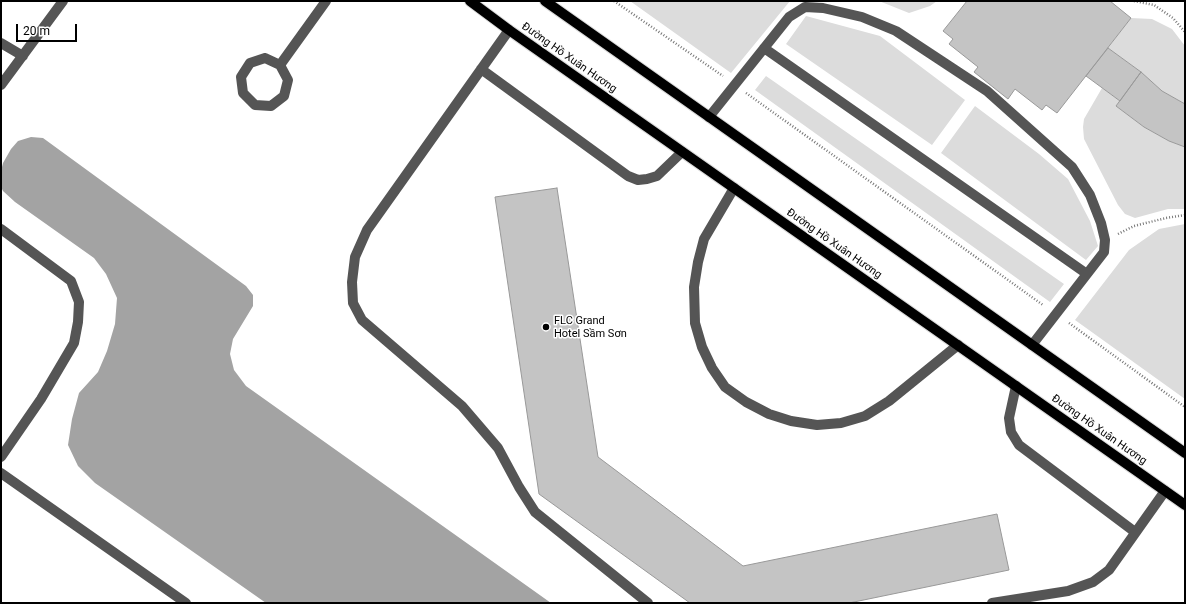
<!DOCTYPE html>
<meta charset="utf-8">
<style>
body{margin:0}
#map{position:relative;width:1186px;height:604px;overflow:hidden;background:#fff;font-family:Roboto,sans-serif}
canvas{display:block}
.frame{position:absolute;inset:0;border:2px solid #000;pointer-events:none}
.scale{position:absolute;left:16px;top:24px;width:61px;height:18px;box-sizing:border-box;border:2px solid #000;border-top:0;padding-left:5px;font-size:12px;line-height:14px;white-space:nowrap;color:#000;-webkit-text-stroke:3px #fff;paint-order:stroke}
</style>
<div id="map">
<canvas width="1186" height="604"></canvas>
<div class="frame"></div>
<div class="scale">20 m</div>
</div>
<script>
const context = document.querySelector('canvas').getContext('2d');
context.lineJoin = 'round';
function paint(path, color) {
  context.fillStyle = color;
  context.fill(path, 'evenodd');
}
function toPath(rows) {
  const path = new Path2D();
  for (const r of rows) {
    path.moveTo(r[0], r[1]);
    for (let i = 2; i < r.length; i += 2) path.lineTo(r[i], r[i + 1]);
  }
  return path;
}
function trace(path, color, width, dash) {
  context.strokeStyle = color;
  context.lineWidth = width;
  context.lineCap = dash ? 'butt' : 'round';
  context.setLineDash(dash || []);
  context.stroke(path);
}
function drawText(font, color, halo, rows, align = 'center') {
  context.font = font + ' Roboto,sans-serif';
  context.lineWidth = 3;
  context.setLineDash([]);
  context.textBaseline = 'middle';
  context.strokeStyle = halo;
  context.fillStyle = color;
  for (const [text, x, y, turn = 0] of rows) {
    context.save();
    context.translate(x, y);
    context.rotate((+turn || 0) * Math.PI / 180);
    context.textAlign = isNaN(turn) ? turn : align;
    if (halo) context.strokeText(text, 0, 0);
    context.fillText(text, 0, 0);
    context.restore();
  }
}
paint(toPath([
 [630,1,790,1,731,73],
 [879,1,937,1,930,6,909,13],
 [806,16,880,36,965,100,932,145,786,44],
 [1131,18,1152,19,1172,29,1185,46,1185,104,1162,91,1141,72,1108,48],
 [766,76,1064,284,1050,302,755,90],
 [1102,88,1120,101,1116,106,1144,127,1169,141,1185,147,1185,209,1168,209,1135,218,1125,214,1118,205,1084,139,1083,127,1084,119],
 [975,106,1039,154,1068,179,1090,221,1098,246,1086,260,941,153],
 [1185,224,1185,399,1075,320,1129,250,1159,229]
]), '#dcdcdc');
paint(toPath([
 [31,137,43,138,246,286,253,295,253,306,233,339,230,354,234,370,246,386,551,603,266,603,95,483,78,466,68,445,72,419,79,393,98,372,107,351,115,324,117,298,106,274,94,258,15,202,3,191,1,187,1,171,3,163,11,149,18,141]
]), '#a3a3a3');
const building = toPath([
 [967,1,1110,1,1131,18,1057,113,1046,105,1042,110,1015,89,1008,99,974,72,978,67,949,44,953,39,943,31,967,1],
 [1108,48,1141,72,1120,101,1086,76,1108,48],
 [1141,72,1162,91,1185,104,1185,147,1169,141,1144,127,1116,106,1141,72],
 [557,188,598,457,743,566,997,514,1009,570,849,603,690,603,539,494,495,197,557,188]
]);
paint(building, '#c4c4c4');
trace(building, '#999', 1);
const major = toPath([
 [470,1,509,30,1185,505],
 [545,1,1185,453]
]);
trace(major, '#dbdbdb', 12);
trace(toPath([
 [614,1,723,76],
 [1134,1,1154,5,1173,18,1185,32],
 [746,93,1043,305],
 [1118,234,1134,226,1166,218,1185,215],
 [1069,323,1185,407]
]), '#777', 2.5, [1, 2]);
trace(toPath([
 [509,30,367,230,355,257,352,282,353,303,362,320,462,406,498,448,519,487,535,512,648,603],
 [1,43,23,56],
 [764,48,1087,274],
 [265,58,280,65,288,80,284,96,271,106,255,105,243,93,241,77,250,63,265,58],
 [280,65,326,1],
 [481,69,628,176,638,180,647,179,657,176,682,152],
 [1,85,63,1],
 [709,117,789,17,805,7,823,8,862,17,896,31,987,91,1072,167,1090,195,1101,223,1105,240,1104,252,1032,345],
 [734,188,704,239,698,262,694,287,695,323,702,347,712,368,725,387,746,402,769,414,791,421,817,425,841,423,865,416,889,401,958,345],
 [1,229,71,281,79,302,78,322,74,343,41,399,1,457],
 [1016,386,1009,418,1011,432,1019,445,1135,532],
 [1,473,186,603],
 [992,603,1068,591,1093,582,1109,570,1165,491]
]), '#555', 10);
trace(major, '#000', 10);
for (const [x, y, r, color] of [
 [546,327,4,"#000"]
]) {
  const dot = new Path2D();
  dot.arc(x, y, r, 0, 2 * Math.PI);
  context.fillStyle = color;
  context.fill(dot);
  trace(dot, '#fff', 1.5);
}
drawText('11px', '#000', '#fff', [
 ["Đường Hồ Xuân Hương",569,58,35],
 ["Đường Hồ Xuân Hương",834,244,35],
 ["Đường Hồ Xuân Hương",1099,430,35]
]);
drawText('11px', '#000', '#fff', [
 ["FLC Grand",554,321],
 ["Hotel Sầm Sơn",554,334]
], 'left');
</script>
